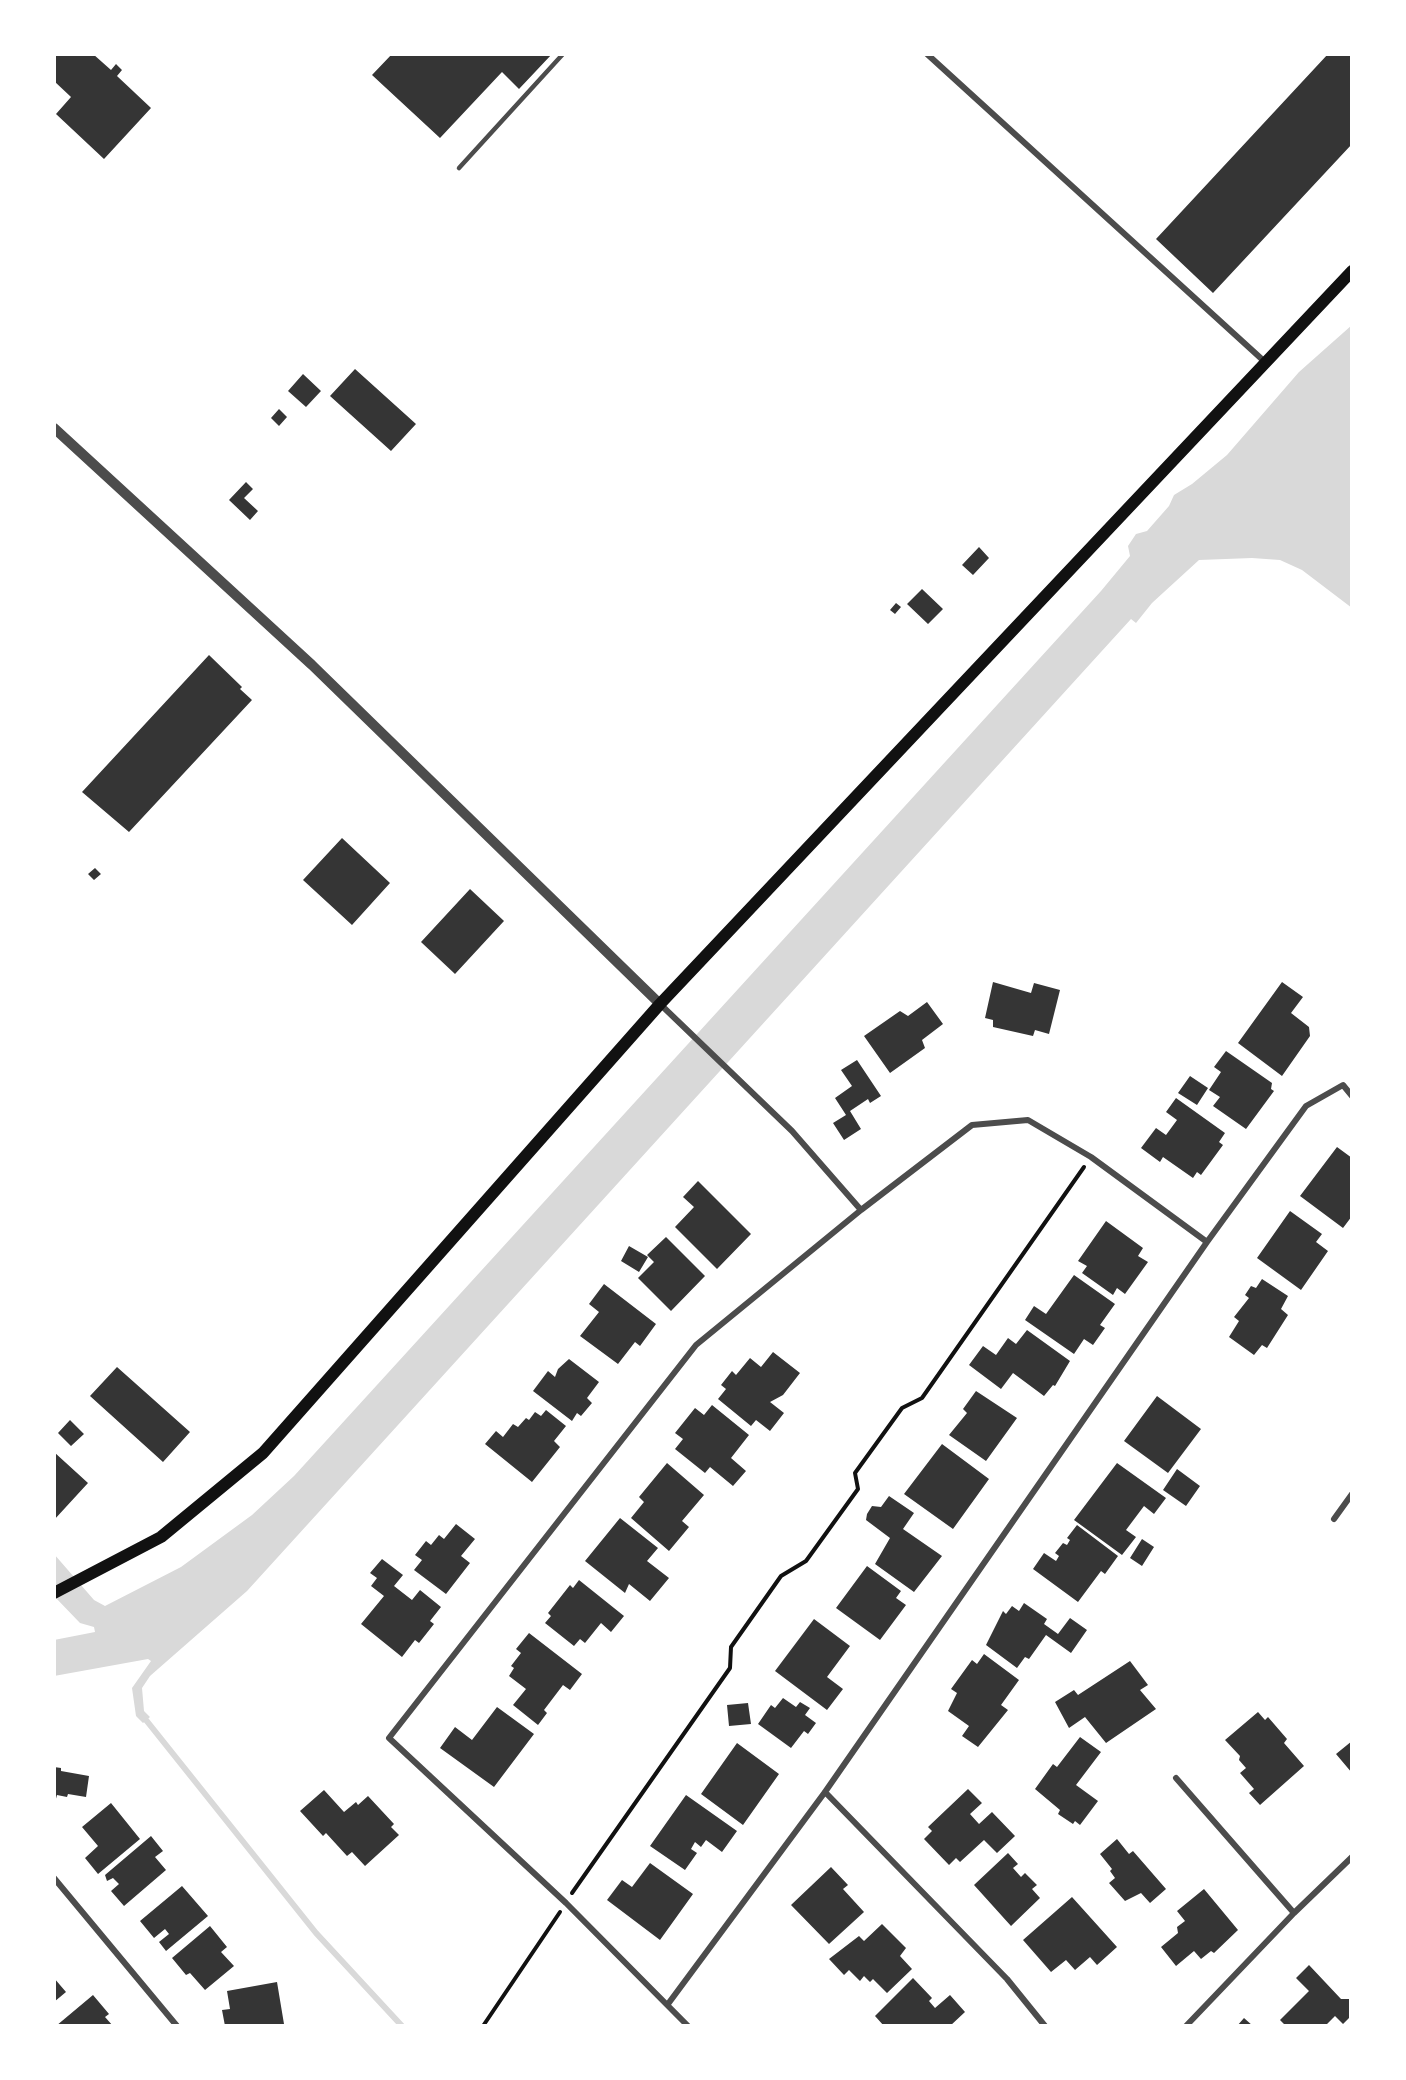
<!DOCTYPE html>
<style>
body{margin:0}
#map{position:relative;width:1406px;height:2080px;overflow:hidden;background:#fff;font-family:"Libre Baskerville",serif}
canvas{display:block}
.frame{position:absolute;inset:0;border:56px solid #fff;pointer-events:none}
</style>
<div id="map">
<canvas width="1406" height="2080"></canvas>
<div class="frame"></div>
</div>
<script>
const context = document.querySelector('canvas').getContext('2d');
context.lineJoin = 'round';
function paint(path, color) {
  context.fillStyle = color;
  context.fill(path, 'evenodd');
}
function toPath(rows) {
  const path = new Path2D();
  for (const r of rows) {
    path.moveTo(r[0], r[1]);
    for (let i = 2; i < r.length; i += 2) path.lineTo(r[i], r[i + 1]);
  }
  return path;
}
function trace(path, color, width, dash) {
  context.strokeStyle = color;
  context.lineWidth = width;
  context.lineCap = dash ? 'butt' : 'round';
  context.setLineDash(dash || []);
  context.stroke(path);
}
paint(toPath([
 [1352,325,1352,608,1302,570,1280,560,1252,558,1199,560,1152,603,1136,623,1131,619,247,1591,150,1676,142,1688,144,1711,150,1717,143,1723,136,1716,132,1688,151,1661,148,1659,54,1676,54,1640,95,1632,94,1627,80,1623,54,1596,54,1554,94,1600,105,1606,181,1567,252,1515,294,1476,1101,591,1130,556,1128,546,1136,534,1147,531,1169,506,1174,495,1192,484,1227,455,1299,372]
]), '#d9d9d9');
trace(toPath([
 [146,1720,316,1933,402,2026]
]), '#d9d9d9', 6);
paint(toPath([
 [54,54,93,54,111,70,116,64,122,70,117,76,151,108,104,159,56,114,71,97,54,81],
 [392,54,552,54,519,89,502,72,440,138,372,75],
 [1328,54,1352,54,1352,144,1213,293,1156,239],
 [355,369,416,424,391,451,330,396],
 [303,374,321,391,306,407,288,391],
 [279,409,287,417,279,426,271,418],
 [246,482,253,489,244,498,258,511,250,520,229,500],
 [979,547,989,558,973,575,962,565],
 [922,589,943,609,928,624,907,604],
 [896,603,901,607,895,614,890,610],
 [209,655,242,687,240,689,252,700,129,832,82,792],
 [342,838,390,883,352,925,303,880],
 [95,868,101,874,94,880,88,874],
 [470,889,504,921,455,974,421,942],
 [993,982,1031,993,1034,983,1060,990,1049,1034,1035,1030,1033,1036,993,1027,993,1020,985,1018],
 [1282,982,1303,997,1291,1013,1309,1027,1310,1036,1282,1076,1238,1043],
 [927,1002,943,1024,922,1040,925,1048,890,1073,864,1036,900,1011,908,1016],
 [1226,1051,1272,1083,1271,1089,1274,1091,1246,1129,1213,1106,1220,1097,1209,1090,1221,1072,1214,1067],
 [857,1060,881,1096,870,1103,868,1099,850,1111,861,1129,844,1140,833,1123,846,1115,835,1098,852,1086,841,1070],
 [1190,1076,1208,1088,1197,1105,1178,1093],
 [1176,1098,1225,1133,1219,1142,1223,1145,1201,1175,1197,1172,1193,1178,1163,1157,1160,1162,1141,1148,1156,1128,1166,1135,1177,1120,1166,1112],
 [1337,1147,1352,1158,1352,1216,1343,1228,1300,1196],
 [698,1181,751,1234,717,1269,675,1227,694,1207,683,1197],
 [1290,1211,1322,1234,1316,1242,1328,1251,1301,1290,1257,1258],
 [1106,1221,1143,1248,1138,1256,1148,1262,1125,1294,1117,1288,1113,1295,1082,1273,1087,1266,1078,1261],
 [666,1237,705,1276,671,1311,638,1278,654,1262,647,1255],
 [629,1246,648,1257,639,1272,621,1261],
 [1074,1275,1115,1304,1100,1325,1105,1328,1093,1345,1084,1339,1074,1354,1025,1320,1034,1306,1046,1314],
 [1262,1279,1288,1296,1281,1309,1288,1315,1267,1348,1262,1345,1254,1355,1229,1337,1239,1321,1234,1317,1249,1298,1245,1295,1251,1286,1256,1288],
 [604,1284,656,1324,640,1346,635,1342,618,1364,580,1336,599,1312,589,1304],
 [1027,1330,1070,1361,1055,1386,1053,1385,1044,1396,1013,1373,1001,1389,969,1365,983,1346,996,1355,1008,1338,1016,1344],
 [773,1352,800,1373,783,1395,770,1402,784,1413,770,1431,756,1420,751,1426,718,1399,726,1389,721,1385,732,1371,736,1375,750,1358,761,1367],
 [569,1359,599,1382,587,1398,592,1403,581,1416,577,1413,572,1421,533,1391,548,1371,555,1377,558,1369],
 [117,1367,190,1432,163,1462,90,1396],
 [976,1391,1017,1418,986,1461,949,1435,967,1413,963,1409],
 [1157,1396,1201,1429,1168,1473,1124,1441],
 [712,1405,749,1435,731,1458,746,1471,733,1486,710,1467,705,1473,675,1449,683,1439,675,1433,695,1408,704,1415],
 [546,1410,566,1426,554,1441,560,1447,532,1482,485,1444,496,1431,503,1437,513,1424,518,1427,526,1418,529,1420,535,1412,541,1416],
 [70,1420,84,1434,71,1446,58,1433],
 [942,1444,989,1479,953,1529,904,1494],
 [54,1452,88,1483,54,1520],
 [667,1463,704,1495,682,1521,689,1527,669,1551,631,1518,644,1502,639,1497],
 [1117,1463,1166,1498,1154,1514,1144,1506,1126,1530,1136,1537,1122,1555,1074,1520],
 [1177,1469,1200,1486,1186,1506,1163,1490],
 [889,1496,914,1513,903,1529,942,1556,914,1592,875,1564,890,1538,866,1520,867,1514,872,1506,881,1507],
 [620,1518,658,1548,647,1561,669,1578,650,1601,629,1584,625,1593,585,1561],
 [456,1524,475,1539,461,1556,470,1563,446,1594,414,1570,422,1560,415,1555,426,1541,431,1545,439,1535,444,1539],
 [1077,1525,1118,1556,1105,1574,1101,1571,1078,1602,1033,1569,1044,1553,1056,1561,1059,1556,1055,1553,1063,1543,1067,1545,1070,1540,1067,1538],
 [1142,1539,1154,1547,1142,1566,1130,1558],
 [382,1559,403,1575,394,1586,412,1600,420,1590,441,1607,430,1621,434,1624,419,1643,415,1640,402,1657,361,1624,384,1596,371,1586,377,1578,370,1573],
 [867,1566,901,1591,896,1598,906,1605,880,1640,836,1608],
 [579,1580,624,1616,611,1632,601,1623,585,1643,580,1639,574,1646,545,1623,551,1616,548,1613,570,1585,573,1588],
 [1024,1603,1047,1619,1044,1624,1058,1634,1070,1618,1087,1630,1071,1653,1046,1635,1029,1659,1025,1657,1017,1668,986,1645,1003,1611,1006,1614,1012,1606,1019,1611],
 [814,1619,850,1646,827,1677,843,1689,827,1710,775,1671],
 [529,1633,582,1674,570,1690,563,1685,544,1710,547,1713,538,1725,513,1705,526,1689,509,1676,514,1668,511,1666,521,1653,516,1649],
 [984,1654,1019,1680,1001,1705,1008,1710,978,1747,962,1736,969,1726,948,1711,957,1693,951,1689,972,1660,977,1664],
 [1130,1661,1148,1685,1140,1690,1156,1709,1106,1743,1085,1717,1069,1728,1055,1702,1074,1690,1078,1695],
 [783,1698,796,1707,800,1702,810,1708,805,1715,816,1723,808,1734,804,1731,791,1748,758,1724,771,1705,775,1708],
 [748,1703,751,1724,729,1726,727,1705],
 [497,1707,534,1734,494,1787,440,1748,455,1727,472,1740],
 [1258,1712,1265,1720,1268,1717,1287,1739,1284,1743,1304,1766,1260,1805,1249,1793,1254,1789,1240,1773,1246,1768,1239,1760,1240,1756,1225,1740],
 [1080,1737,1101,1752,1076,1785,1098,1801,1080,1825,1075,1821,1073,1824,1058,1814,1060,1810,1035,1789,1053,1764,1057,1767],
 [1352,1741,1352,1773,1336,1754],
 [737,1743,779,1774,743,1825,701,1794],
 [54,1767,61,1768,61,1771,89,1776,86,1797,68,1794,67,1797,57,1795,54,1806],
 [968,1789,982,1803,970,1814,979,1824,992,1812,1015,1836,997,1853,984,1840,960,1862,956,1858,949,1865,924,1839,932,1831,928,1827],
 [324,1790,344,1812,356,1802,358,1805,368,1796,394,1824,391,1827,399,1835,365,1866,352,1852,347,1856,326,1833,323,1836,300,1811],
 [686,1795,737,1831,722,1852,706,1840,701,1847,695,1842,691,1849,697,1853,685,1870,650,1846],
 [111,1803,140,1839,98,1874,85,1858,98,1846,82,1827],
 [151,1836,163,1851,155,1857,166,1870,124,1906,111,1891,119,1884,113,1878,107,1881,105,1875],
 [1117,1839,1129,1854,1133,1851,1166,1889,1150,1903,1141,1893,1125,1901,1109,1883,1115,1878,1110,1871,1112,1869,1100,1854],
 [1008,1853,1018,1864,1013,1868,1021,1877,1025,1873,1037,1885,1032,1889,1040,1898,1011,1926,974,1885],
 [650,1863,693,1894,660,1940,607,1900,622,1880,632,1887],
 [831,1867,848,1885,843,1889,864,1912,829,1944,791,1905],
 [182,1886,208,1916,166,1951,159,1942,169,1934,165,1929,154,1938,140,1921],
 [1204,1889,1238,1930,1214,1953,1211,1951,1201,1959,1194,1951,1176,1966,1161,1947,1178,1933,1177,1927,1185,1921,1177,1911],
 [1072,1897,1117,1947,1097,1965,1090,1957,1075,1970,1066,1960,1051,1972,1023,1940],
 [882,1924,906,1948,900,1956,912,1969,887,1993,873,1979,870,1982,864,1976,860,1981,849,1970,844,1975,829,1959,859,1936,864,1941],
 [210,1926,227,1947,221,1952,234,1966,205,1990,190,1973,186,1975,172,1958],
 [1309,1965,1341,1999,1349,1999,1349,2018,1343,2024,1335,2016,1325,2026,1286,2026,1280,2020,1309,1991,1296,1978],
 [54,1978,66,1992,54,2002],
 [913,1978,932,1998,929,2001,935,2008,950,1995,965,2012,950,2026,884,2026,875,2016],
 [277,1982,284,2024,225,2026,222,2010,230,2009,227,1991],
 [93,1995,109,2014,105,2017,113,2026,56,2026],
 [1244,2018,1253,2026,1237,2026]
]), '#353535');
trace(toPath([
 [572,1893,730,1668,731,1647,781,1576,806,1561,858,1489,855,1473,902,1408,922,1398,1084,1167],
 [483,2026,560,1912]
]), '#111', 4);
trace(toPath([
 [459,168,563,54]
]), '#4c4c4c', 4.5);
trace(toPath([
 [927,54,1265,362],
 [660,1004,792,1131,861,1210],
 [1334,1519,1352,1494],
 [1176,1778,1294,1913],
 [825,1792,1007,1979,1045,2026],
 [54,1878,177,2026],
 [668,2004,825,1792,1207,1242,1306,1106,1343,1085,1352,1096],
 [688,2026,566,1903,389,1738,696,1345,861,1210,972,1125,1028,1120,1091,1157,1207,1242],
 [1186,2026,1294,1913,1352,1857]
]), '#4c4c4c', 6);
trace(toPath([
 [54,428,312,665,660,1004]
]), '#4c4c4c', 10);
trace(toPath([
 [54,1593,161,1537,263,1453,660,1004,1352,271]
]), '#111', 12);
</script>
